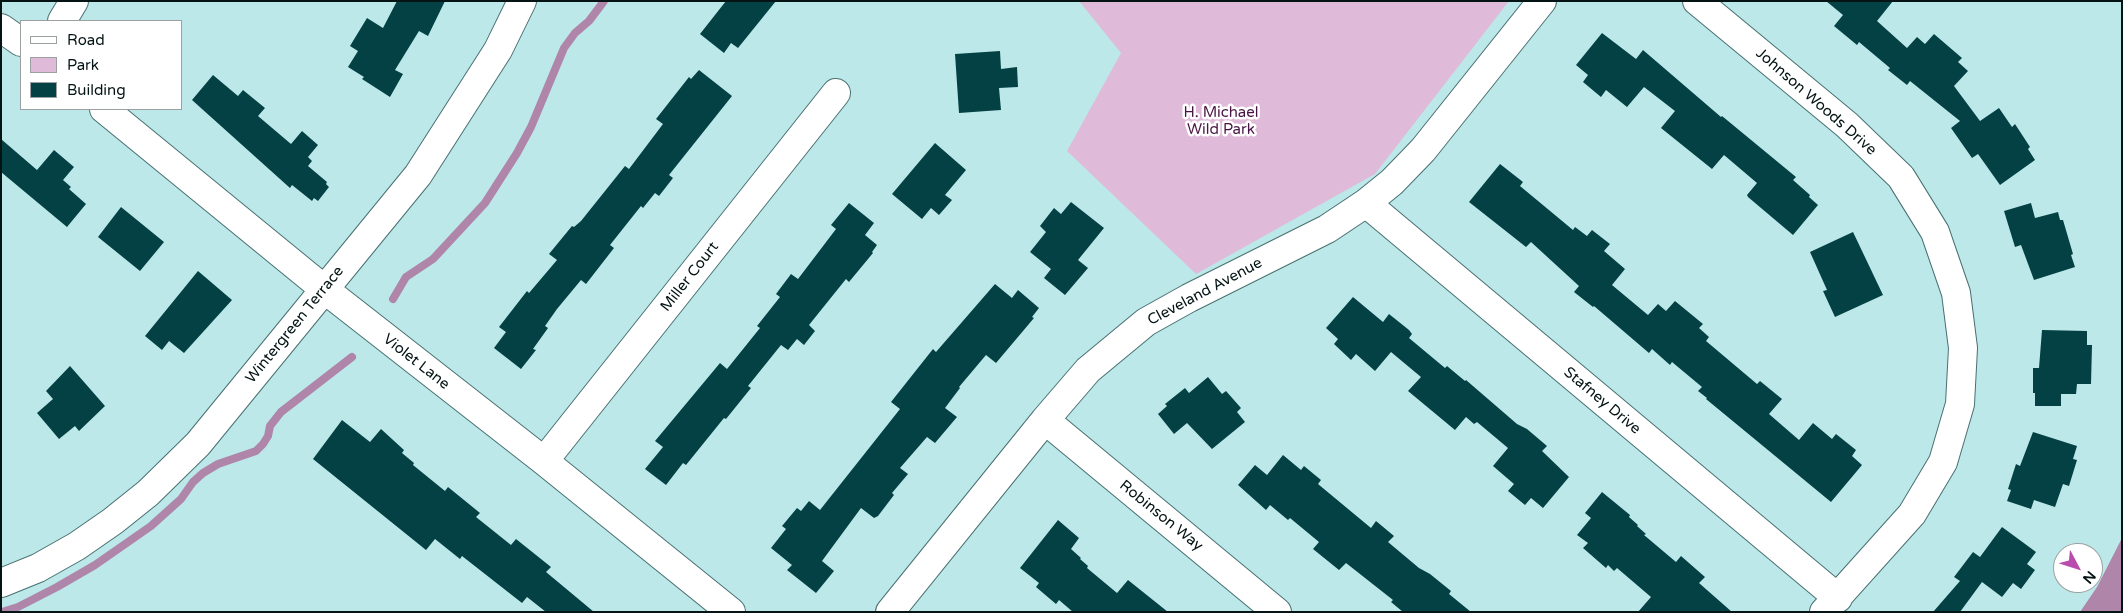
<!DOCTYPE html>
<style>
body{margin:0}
#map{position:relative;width:2123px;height:613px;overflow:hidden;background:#bde8e9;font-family:"Varela Round",sans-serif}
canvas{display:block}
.frame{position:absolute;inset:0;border:2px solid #041313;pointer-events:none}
.legend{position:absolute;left:20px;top:20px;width:162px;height:90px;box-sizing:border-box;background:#fff;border:1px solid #9ba1a1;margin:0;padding:6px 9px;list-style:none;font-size:15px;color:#041313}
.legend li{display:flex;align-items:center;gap:10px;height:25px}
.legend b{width:25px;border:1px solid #9ba1a1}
.north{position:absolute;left:2053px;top:543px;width:50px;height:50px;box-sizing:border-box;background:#fff;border:1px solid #9ba1a1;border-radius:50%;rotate:130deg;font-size:14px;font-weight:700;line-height:20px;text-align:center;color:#041313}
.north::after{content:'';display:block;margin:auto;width:18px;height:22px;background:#b94dae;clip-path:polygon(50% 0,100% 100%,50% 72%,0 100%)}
</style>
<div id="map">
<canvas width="2123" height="613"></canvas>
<div class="frame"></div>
<ul class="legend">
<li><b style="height:6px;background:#fff"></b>Road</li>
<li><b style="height:14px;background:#dfbad9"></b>Park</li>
<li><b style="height:14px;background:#044144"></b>Building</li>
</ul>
<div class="north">N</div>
</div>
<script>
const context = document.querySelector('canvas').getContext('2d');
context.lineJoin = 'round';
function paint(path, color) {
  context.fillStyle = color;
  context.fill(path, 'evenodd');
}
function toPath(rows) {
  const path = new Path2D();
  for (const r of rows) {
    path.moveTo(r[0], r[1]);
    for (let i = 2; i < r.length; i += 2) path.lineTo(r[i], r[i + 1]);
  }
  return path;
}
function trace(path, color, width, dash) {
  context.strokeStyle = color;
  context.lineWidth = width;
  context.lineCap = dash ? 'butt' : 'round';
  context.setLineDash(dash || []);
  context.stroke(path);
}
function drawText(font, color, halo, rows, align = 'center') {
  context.font = font + ' "Varela Round",sans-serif';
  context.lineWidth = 5;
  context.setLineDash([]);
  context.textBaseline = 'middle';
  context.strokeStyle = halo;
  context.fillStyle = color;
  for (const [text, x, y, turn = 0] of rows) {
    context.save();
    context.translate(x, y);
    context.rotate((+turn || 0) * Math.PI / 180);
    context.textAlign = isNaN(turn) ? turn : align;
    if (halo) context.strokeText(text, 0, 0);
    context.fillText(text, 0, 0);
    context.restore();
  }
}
paint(toPath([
 [1079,1,1509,1,1375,174,1196,274,1067,151,1121,53]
]), '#dfbad9');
paint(toPath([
 [2122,538,2122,612,2080,612,2097,587]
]), '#af85a9');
trace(toPath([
 [393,299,406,277,433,259,485,203,517,153,531,127,564,48,575,33,589,21,604,1],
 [2,612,18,607,57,587,95,565,151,526,181,499,193,482,203,473,218,464,256,451,263,444,268,436,270,426,281,412,352,357]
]), '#af85a9', 8);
paint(toPath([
 [397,1,445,1,428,36,419,31,395,70,403,74,390,97,362,79,364,77,348,67,358,51,350,46,367,18,383,28],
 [726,1,776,1,738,48,731,43,724,53,700,34],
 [1826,1,1893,1,1877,21,1907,48,1917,37,1925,44,1934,34,1962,58,1958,62,1968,71,1954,86,1980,121,1999,108,2012,127,2015,124,2030,147,2028,149,2035,160,2000,185,1978,154,1972,158,1951,128,1960,121,1910,81,1907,85,1888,70,1890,68,1859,42,1857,45,1834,26,1843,15],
 [1602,33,1636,59,1643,50,1721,117,1722,116,1796,177,1793,180,1810,195,1809,197,1818,205,1793,235,1748,197,1747,195,1757,183,1724,155,1712,169,1661,128,1675,111,1644,87,1627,107,1606,90,1601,97,1583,82,1588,75,1576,65],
 [1000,51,1001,69,1017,67,1018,87,999,88,1001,110,959,113,955,54],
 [699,70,732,96,669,175,673,178,659,196,655,193,643,208,641,206,610,245,614,248,586,284,581,280,557,309,545,326,548,328,533,349,536,350,521,369,494,348,506,332,499,327,527,291,529,293,557,260,549,254,572,226,574,227,581,221,625,166,629,169,663,124,656,119,689,77,691,79],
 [213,75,238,96,243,90,265,108,258,116,291,144,302,131,318,145,308,157,312,161,308,166,327,182,326,184,329,187,318,201,314,198,312,201,292,185,290,188,192,100],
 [1,139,37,170,54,150,74,167,63,180,71,187,69,189,86,204,67,227,1,172],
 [935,143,966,170,945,195,952,200,939,215,931,208,922,219,892,194],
 [1500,164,1523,182,1520,186,1573,230,1575,227,1587,236,1592,230,1610,244,1604,251,1625,269,1612,285,1648,315,1658,304,1666,311,1675,301,1703,324,1699,328,1709,337,1706,341,1757,384,1760,381,1782,399,1769,414,1799,440,1813,423,1832,439,1836,434,1856,450,1852,456,1862,465,1831,502,1706,399,1707,398,1698,391,1702,387,1672,362,1670,365,1652,349,1649,353,1594,306,1593,307,1574,292,1579,286,1531,242,1526,247,1469,202],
 [1071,202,1104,228,1078,260,1088,268,1065,295,1044,278,1051,269,1030,252,1046,232,1040,226,1054,208,1061,214],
 [849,203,874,223,865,235,877,245,872,252,873,253,849,282,846,279,809,325,815,331,804,345,797,339,788,350,781,345,748,386,751,388,726,419,724,418,686,465,683,463,666,485,645,469,663,447,655,441,720,363,727,369,760,328,757,326,780,297,776,294,791,274,798,279,836,229,831,225],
 [2031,203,2035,218,2058,212,2060,220,2063,220,2073,254,2071,255,2075,267,2034,280,2021,245,2015,247,2004,211],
 [121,207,164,242,140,271,98,237],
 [1853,232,1883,295,1835,317,1823,291,1827,290,1810,252],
 [198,271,232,300,184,353,169,341,162,350,145,336],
 [995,284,1012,298,1018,290,1039,308,1032,317,1034,318,996,363,986,355,959,387,960,388,945,408,957,417,935,443,927,437,900,468,908,474,892,493,894,495,878,516,874,518,861,508,822,561,834,571,816,593,787,570,792,565,771,548,786,529,782,526,797,508,801,511,809,501,820,510,900,409,891,402,933,349,936,352],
 [1353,297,1383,322,1389,314,1409,330,1412,334,1409,338,1445,368,1447,366,1465,381,1466,380,1517,424,1527,429,1547,446,1542,451,1569,477,1543,508,1531,498,1525,505,1508,491,1514,484,1493,466,1508,448,1477,422,1474,424,1466,417,1455,430,1408,391,1421,377,1391,352,1375,371,1356,354,1351,360,1334,344,1338,339,1326,328],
 [2042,330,2087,331,2087,345,2092,345,2091,384,2077,384,2076,394,2061,394,2061,406,2035,406,2035,393,2033,393,2033,368,2039,368],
 [70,366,105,406,79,431,75,426,59,439,37,413,53,399,46,391],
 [1208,377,1222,394,1226,391,1241,408,1237,412,1245,422,1212,449,1187,423,1174,434,1158,414,1167,406,1165,404,1185,388,1189,393],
 [342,420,370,442,381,429,404,450,402,453,414,463,413,465,445,491,448,487,480,513,476,517,511,545,516,539,551,567,546,572,594,612,546,612,527,597,522,603,462,556,460,559,435,539,426,550,313,459],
 [2033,432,2077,446,2073,459,2077,460,2069,486,2063,484,2055,507,2034,500,2031,509,2007,501,2011,490,2008,489,2016,464,2020,466],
 [1283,455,1301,470,1304,466,1321,480,1318,484,1371,528,1376,521,1394,536,1388,542,1419,568,1430,574,1451,591,1449,594,1471,612,1403,612,1391,602,1393,600,1346,563,1339,570,1313,549,1319,542,1290,518,1288,520,1270,505,1266,510,1238,485,1255,465,1267,475],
 [1602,492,1630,515,1629,517,1638,525,1637,526,1646,534,1644,535,1676,562,1681,556,1705,577,1699,583,1732,612,1638,612,1651,597,1617,568,1614,571,1608,565,1606,568,1583,548,1588,543,1577,535,1591,518,1585,513],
 [1058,520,1079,538,1071,549,1081,558,1080,559,1088,566,1087,568,1117,593,1128,580,1168,612,1073,612,1059,600,1056,604,1036,587,1039,583,1020,568],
 [2002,527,2036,552,2027,564,2035,570,2021,589,2013,583,2002,597,1982,582,1960,612,1933,612,1960,581,1954,577,1973,552,1980,557]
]), '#044144');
const minor = toPath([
 [1697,1,1847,125,1901,177,1935,232,1956,293,1963,348,1960,404,1943,462,1912,514,1824,612],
 [62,21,74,1],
 [1,28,21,42],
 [104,109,324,289,544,461,731,612],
 [1366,203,1838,598],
 [1045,420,1277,612],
 [544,461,836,93],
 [1,583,38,568,77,546,113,521,148,493,198,444,418,175,498,50,522,1],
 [890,612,1045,420,1088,370,1146,322,1189,298,1327,229,1366,203,1392,182,1423,150,1542,1]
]);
trace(minor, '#497071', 30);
trace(minor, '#fff', 28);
drawText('15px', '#041313', '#fff', [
 ["Johnson Woods Drive",1816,102,41],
 ["Miller Court",690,277,-52],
 ["Cleveland Avenue",1205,292,-28],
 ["Wintergreen Terrace",295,325,-51],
 ["Violet Lane",416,362,38],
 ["Stafney Drive",1602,401,40],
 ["Robinson Way",1161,516,39]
]);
drawText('15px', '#491544', '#fff', [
 ["H. Michael",1221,113],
 ["Wild Park",1221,130]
]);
</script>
